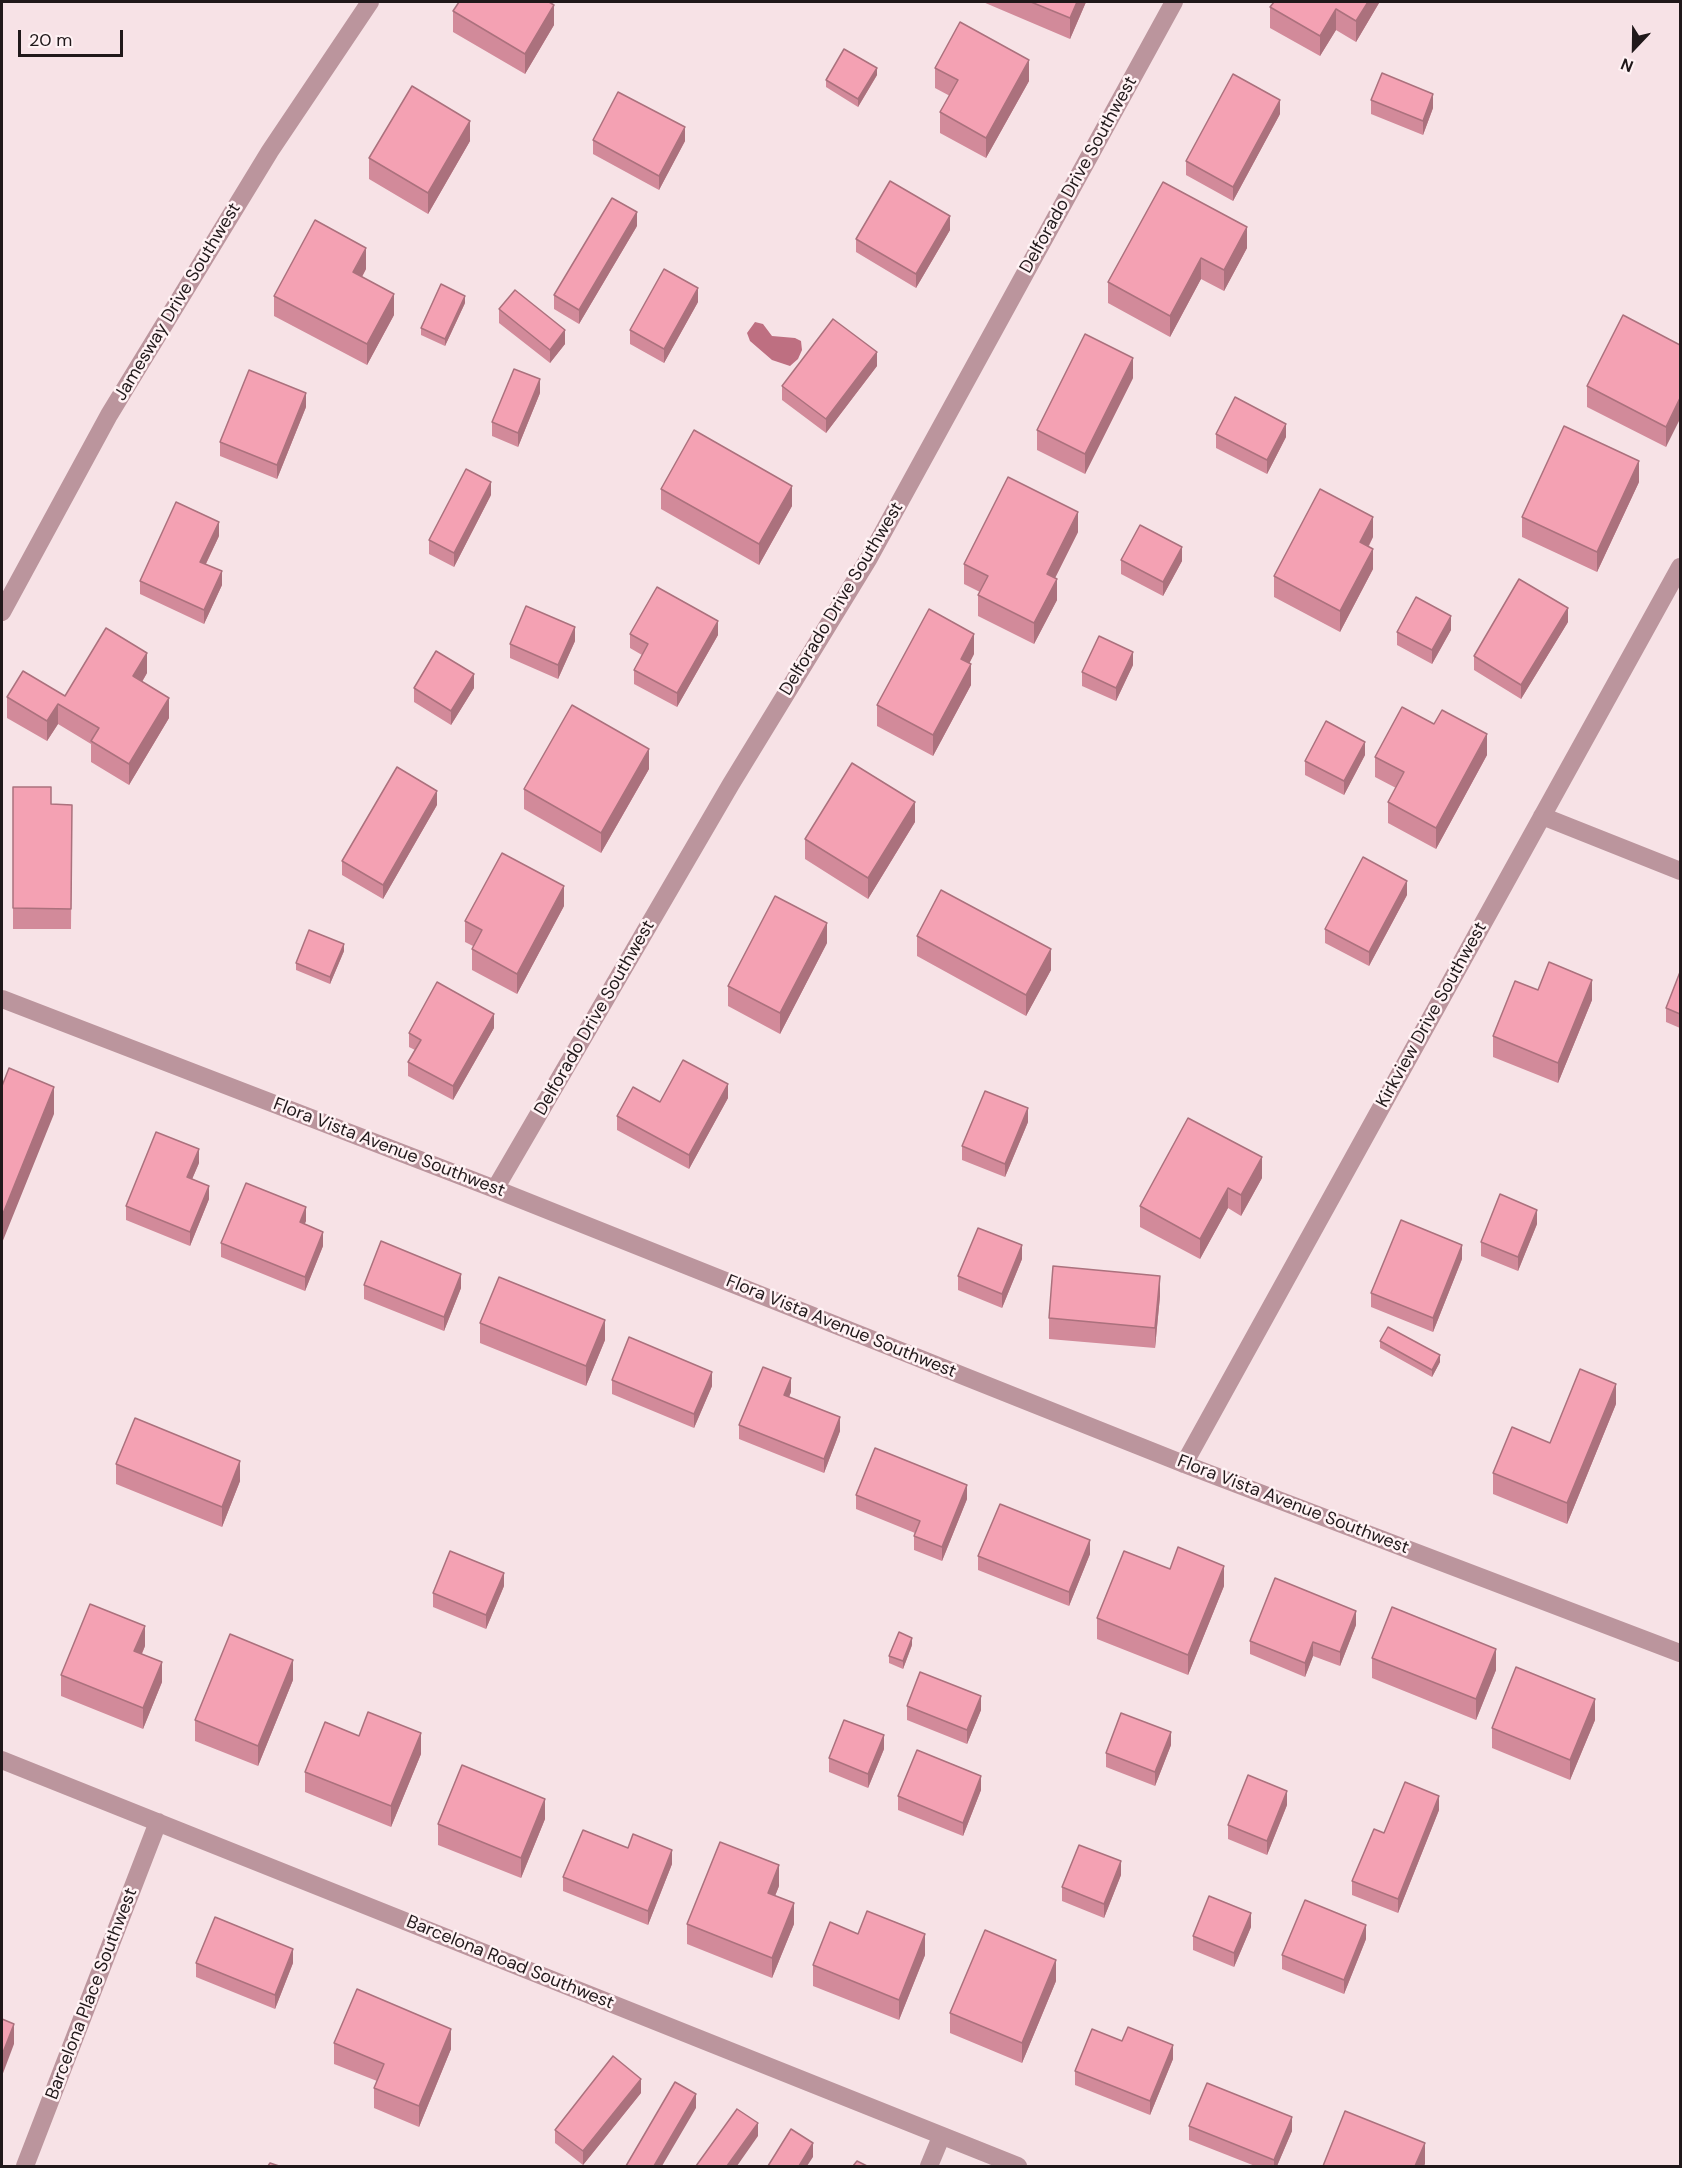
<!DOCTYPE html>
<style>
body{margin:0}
#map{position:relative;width:1682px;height:2168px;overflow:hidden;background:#f7e2e6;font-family:"DM Sans",sans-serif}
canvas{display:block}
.frame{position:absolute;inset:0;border:3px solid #20181a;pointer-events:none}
.north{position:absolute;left:1604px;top:18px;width:60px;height:60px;-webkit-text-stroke:4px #fff2f4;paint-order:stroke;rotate:202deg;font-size:16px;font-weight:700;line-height:24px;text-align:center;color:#20181a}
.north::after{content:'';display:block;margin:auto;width:21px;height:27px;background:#20181a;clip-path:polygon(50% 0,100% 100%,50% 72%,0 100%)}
.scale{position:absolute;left:18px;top:30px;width:105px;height:27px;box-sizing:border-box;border:3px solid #20181a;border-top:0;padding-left:8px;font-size:18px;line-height:21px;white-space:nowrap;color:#20181a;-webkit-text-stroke:4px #fff2f4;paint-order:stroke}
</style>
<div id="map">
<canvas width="1682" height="2168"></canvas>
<div class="frame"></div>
<div class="north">N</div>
<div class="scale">20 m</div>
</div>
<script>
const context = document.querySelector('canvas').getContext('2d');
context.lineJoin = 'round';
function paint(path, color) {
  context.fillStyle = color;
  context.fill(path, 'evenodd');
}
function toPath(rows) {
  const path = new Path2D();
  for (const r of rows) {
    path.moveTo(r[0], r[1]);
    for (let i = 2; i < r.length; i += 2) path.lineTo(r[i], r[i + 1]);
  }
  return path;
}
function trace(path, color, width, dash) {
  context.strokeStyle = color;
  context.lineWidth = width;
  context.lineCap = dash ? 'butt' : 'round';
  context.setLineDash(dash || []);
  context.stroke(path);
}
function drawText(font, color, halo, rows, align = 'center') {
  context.font = font + ' "DM Sans",sans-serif';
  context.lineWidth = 5;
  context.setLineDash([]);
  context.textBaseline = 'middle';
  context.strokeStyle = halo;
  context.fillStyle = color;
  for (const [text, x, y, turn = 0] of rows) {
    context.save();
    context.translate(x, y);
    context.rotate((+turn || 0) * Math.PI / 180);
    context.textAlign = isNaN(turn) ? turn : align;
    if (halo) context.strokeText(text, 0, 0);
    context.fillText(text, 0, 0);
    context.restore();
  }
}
paint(toPath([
 [755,322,763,324,772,336,795,338,801,341,802,350,798,359,790,366,772,360,750,341,747,333]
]), '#be6f81');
trace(toPath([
 [2,612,109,415,270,151,370,2],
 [1542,816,1680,871],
 [2,999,495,1189,1184,1464,1680,1653],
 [495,1189,731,784,869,558,1174,2],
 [1184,1464,1680,567],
 [2,1760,1018,2166],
 [25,2166,158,1822],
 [929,2166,941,2137]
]), '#bb959d', 18);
paint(toPath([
 [983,2,1086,2,1070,39],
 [1379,2,1379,3,1356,42,1336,30,1320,56,1270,28,1270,7],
 [453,11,554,25,525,74,453,32],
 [935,68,1029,81,986,158,940,133,940,112,950,96,935,88],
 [877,75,858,107,826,87,826,80],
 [1371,100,1433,108,1423,135,1371,114],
 [1280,114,1233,201,1186,175,1186,161],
 [593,140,685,141,659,190,593,154],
 [470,141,428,214,369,179,369,158],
 [1163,182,1247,248,1224,291,1201,279,1170,337,1108,303,1108,282],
 [637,226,579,324,554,309,554,295],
 [950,230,916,288,856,252,856,239],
 [366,269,362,277,394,315,367,365,274,316,274,296],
 [698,302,664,363,630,344,630,330],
 [465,303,445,346,421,335,421,328],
 [499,309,565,344,550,363,499,323],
 [1680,345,1666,447,1587,407,1587,386],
 [877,366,826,433,782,400,782,386],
 [1133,378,1085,474,1037,450,1037,430],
 [540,393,518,447,492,436,492,422],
 [306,407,277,479,220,456,220,442],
 [1216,434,1286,437,1267,474,1216,448],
 [1639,482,1597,572,1522,537,1522,517],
 [661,489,792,506,759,565,661,509],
 [491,495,454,567,429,554,429,540],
 [1078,532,1055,578,1057,600,1034,644,978,616,978,595,980,592,964,584,964,564],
 [219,536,206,564,222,585,204,624,140,594,140,581],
 [1373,537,1369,546,1373,569,1340,632,1274,597,1274,576],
 [1121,560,1182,561,1163,596,1121,574],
 [1568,622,1521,699,1474,670,1474,656],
 [1451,630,1432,664,1397,645,1397,632],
 [630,634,718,635,677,707,634,684,634,670,642,655,630,648],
 [575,641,558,679,510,658,510,644],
 [974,654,969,663,971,685,933,756,877,726,877,705],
 [1133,665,1116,701,1082,686,1082,672],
 [147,673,142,682,169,718,129,785,91,762,91,744,58,724,47,741,7,718,7,697,65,696],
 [414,688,474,688,451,725,414,702],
 [1365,755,1344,795,1305,775,1305,761],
 [1487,755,1436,849,1388,823,1388,802,1396,788,1375,777,1375,757],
 [649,769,601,853,524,809,524,789],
 [13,787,51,804,72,805,71,929,13,929],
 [437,805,383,899,342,875,342,861],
 [915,822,868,899,805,859,805,839],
 [1407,895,1369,966,1325,943,1325,929],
 [564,906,517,994,472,970,472,949,473,946,465,942,465,921],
 [917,936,1051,970,1026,1016,917,956],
 [827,943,780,1034,728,1006,728,986],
 [344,951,330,984,296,970,296,963],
 [1680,972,1680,1028,1666,1022,1666,1008],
 [1538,990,1592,1000,1558,1083,1493,1057,1493,1036],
 [494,1028,453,1100,408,1076,408,1062,415,1050,409,1047,409,1033],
 [728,1098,689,1169,617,1130,617,1116,660,1102],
 [1028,1122,1005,1177,962,1160,962,1146],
 [199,1163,192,1179,209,1199,190,1246,126,1220,126,1206],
 [1262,1178,1241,1216,1228,1208,1200,1259,1140,1227,1140,1206],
 [306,1221,304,1224,323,1246,305,1291,221,1257,221,1243],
 [1537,1224,1518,1271,1481,1256,1481,1242],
 [1022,1259,1002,1308,958,1290,958,1276],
 [1462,1259,1433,1332,1371,1307,1371,1293],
 [364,1285,461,1288,444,1331,364,1299],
 [1160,1296,1155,1348,1049,1339,1049,1318],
 [480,1323,605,1340,586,1386,480,1343],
 [1380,1341,1440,1362,1432,1377,1380,1348],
 [612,1380,712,1386,694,1428,612,1394],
 [791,1392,789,1397,840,1431,824,1473,739,1439,739,1425],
 [1616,1404,1567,1524,1493,1494,1493,1473,1550,1443],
 [116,1464,240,1481,222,1527,116,1484],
 [856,1495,967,1499,942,1561,914,1550,914,1536,915,1533,856,1509],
 [1090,1554,1069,1606,978,1570,978,1556],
 [1170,1569,1224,1586,1188,1675,1097,1639,1097,1618],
 [504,1586,486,1629,433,1607,433,1593],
 [1356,1625,1340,1666,1313,1656,1305,1677,1250,1654,1250,1641],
 [912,1645,903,1669,889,1663,889,1656],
 [145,1646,142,1654,162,1682,143,1729,61,1696,61,1675],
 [1372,1658,1496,1670,1476,1720,1372,1678],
 [293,1680,258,1766,195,1741,195,1720],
 [907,1706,981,1710,967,1744,907,1720],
 [1595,1720,1570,1780,1492,1748,1492,1728],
 [1171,1745,1155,1786,1106,1767,1106,1753],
 [884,1749,868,1788,829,1772,829,1758],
 [421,1754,391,1827,305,1792,305,1772],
 [981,1790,963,1836,898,1810,898,1796],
 [1287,1805,1267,1855,1228,1839,1228,1825],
 [1439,1810,1398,1913,1352,1895,1352,1881,1384,1833],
 [545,1819,521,1878,438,1845,438,1824],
 [672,1864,648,1925,563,1891,563,1877],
 [1121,1875,1104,1918,1062,1901,1062,1887],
 [779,1886,775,1896,794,1924,772,1978,687,1944,687,1924],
 [1251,1927,1234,1967,1193,1950,1193,1936],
 [858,1934,925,1955,899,2020,813,1986,813,1965],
 [1366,1939,1344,1994,1282,1969,1282,1955],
 [196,1963,293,1963,275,2009,196,1977],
 [1056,1981,1022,2063,950,2033,950,2013],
 [1122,2041,1173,2059,1150,2115,1075,2085,1075,2071],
 [334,2043,451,2049,419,2127,374,2108,374,2088,377,2081,334,2064],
 [641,2093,583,2165,555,2143,555,2130],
 [1189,2126,1292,2131,1277,2166,1255,2166,1189,2140]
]), '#d28a9a');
paint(toPath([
 [1077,2,1086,2,1070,39,1070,18],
 [1368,2,1379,2,1379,3,1356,42,1356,21],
 [554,5,554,25,525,74,525,54],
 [1336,9,1336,30,1320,56,1320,36],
 [1029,60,1029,81,986,158,986,138],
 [877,68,877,75,858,107,858,99],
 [1433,94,1433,108,1423,135,1423,121],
 [1280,100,1280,114,1233,201,1233,187],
 [470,121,470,141,428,214,428,193],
 [685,127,685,141,659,190,659,176],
 [637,212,637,226,579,324,579,310],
 [950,216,950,230,916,288,916,274],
 [1247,227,1247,248,1224,291,1224,270],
 [366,248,366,269,353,293,353,272],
 [1201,258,1201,279,1170,337,1170,316],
 [698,288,698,302,664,363,664,349],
 [394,294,394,315,367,365,367,344],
 [465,296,465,303,445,346,445,339],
 [565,330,565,344,550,363,550,350],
 [877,352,877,366,826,433,826,419],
 [1133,358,1133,378,1085,474,1085,454],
 [540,379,540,393,518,447,518,433],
 [306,393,306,407,277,479,277,465],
 [1680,398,1680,419,1666,447,1666,427],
 [1286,424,1286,437,1267,474,1267,460],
 [1639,461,1639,482,1597,572,1597,552],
 [491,482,491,495,454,567,454,553],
 [792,486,792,506,759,565,759,544],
 [1078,512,1078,532,1047,594,1047,574],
 [1373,517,1373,537,1360,562,1360,542],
 [219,522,219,536,200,576,200,562],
 [1182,547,1182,561,1163,596,1163,582],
 [1373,549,1373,569,1340,632,1340,611],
 [222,571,222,585,204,624,204,610],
 [1057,579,1057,600,1034,644,1034,623],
 [1568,608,1568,622,1521,699,1521,685],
 [1451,616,1451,630,1432,664,1432,650],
 [718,621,718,635,677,707,677,693],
 [575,627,575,641,558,679,558,665],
 [974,634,974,654,961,680,961,659],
 [1133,652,1133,665,1116,701,1116,688],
 [147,653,147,673,133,697,133,676],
 [971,664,971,685,933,756,933,735],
 [474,674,474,688,451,725,451,711],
 [169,698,169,718,129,785,129,764],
 [58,704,58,724,47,741,47,721],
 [1487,734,1487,755,1436,849,1436,828],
 [1365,742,1365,755,1344,795,1344,781],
 [649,749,649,769,601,853,601,833],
 [437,791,437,805,383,899,383,885],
 [915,802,915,822,868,899,868,878],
 [1407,881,1407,895,1369,966,1369,952],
 [564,886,564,906,517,994,517,974],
 [827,923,827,943,780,1034,780,1013],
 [344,944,344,951,330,984,330,977],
 [1051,949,1051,970,1026,1016,1026,995],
 [1592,980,1592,1000,1558,1083,1558,1063],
 [494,1014,494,1028,453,1100,453,1086],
 [728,1084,728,1098,689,1169,689,1155],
 [54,1087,54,1114,2,1243,2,1216],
 [1028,1108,1028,1122,1005,1177,1005,1164],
 [199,1149,199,1163,187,1191,187,1177],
 [1262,1157,1262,1178,1241,1216,1241,1195],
 [209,1186,209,1199,190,1246,190,1232],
 [1228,1188,1228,1208,1200,1259,1200,1239],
 [306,1207,306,1221,300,1236,300,1222],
 [1537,1210,1537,1224,1518,1271,1518,1257],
 [323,1232,323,1246,305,1291,305,1277],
 [1022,1245,1022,1259,1002,1308,1002,1294],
 [1462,1245,1462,1259,1433,1332,1433,1318],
 [461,1274,461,1288,444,1331,444,1317],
 [1160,1276,1160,1296,1155,1348,1155,1328],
 [605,1320,605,1340,586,1386,586,1366],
 [1440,1355,1440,1362,1432,1377,1432,1370],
 [712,1372,712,1386,694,1428,694,1414],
 [791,1378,791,1392,784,1409,784,1395],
 [1616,1384,1616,1404,1567,1524,1567,1503],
 [840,1417,840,1431,824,1473,824,1459],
 [240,1461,240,1481,222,1527,222,1507],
 [967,1485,967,1499,942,1561,942,1547],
 [1090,1540,1090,1554,1069,1606,1069,1592],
 [1224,1566,1224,1586,1188,1675,1188,1655],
 [504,1573,504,1586,486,1629,486,1615],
 [1356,1611,1356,1625,1340,1666,1340,1652],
 [145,1626,145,1646,134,1671,134,1651],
 [912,1638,912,1645,903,1669,903,1661],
 [1313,1642,1313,1656,1305,1677,1305,1663],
 [1496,1649,1496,1670,1476,1720,1476,1699],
 [293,1660,293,1680,258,1766,258,1746],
 [162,1662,162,1682,143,1729,143,1708],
 [981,1696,981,1710,967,1744,967,1730],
 [1595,1699,1595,1720,1570,1780,1570,1760],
 [1171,1732,1171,1745,1155,1786,1155,1772],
 [421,1733,421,1754,391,1827,391,1806],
 [884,1735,884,1749,868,1788,868,1774],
 [981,1776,981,1790,963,1836,963,1823],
 [1287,1791,1287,1805,1267,1855,1267,1841],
 [1439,1796,1439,1810,1398,1913,1398,1899],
 [545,1799,545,1819,521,1878,521,1858],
 [672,1850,672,1864,648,1925,648,1911],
 [1121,1861,1121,1875,1104,1918,1104,1904],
 [779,1865,779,1886,768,1913,768,1893],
 [794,1903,794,1924,772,1978,772,1958],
 [1251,1913,1251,1927,1234,1967,1234,1953],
 [1366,1925,1366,1939,1344,1994,1344,1980],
 [925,1934,925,1955,899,2020,899,2000],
 [293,1949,293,1963,275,2009,275,1995],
 [1056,1960,1056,1981,1022,2063,1022,2043],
 [14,2024,14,2044,2,2076,2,2055],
 [451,2029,451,2049,419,2127,419,2106],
 [1173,2045,1173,2059,1150,2115,1150,2101],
 [641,2079,641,2093,583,2165,583,2151],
 [696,2094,696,2108,662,2166,654,2166],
 [1292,2117,1292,2131,1277,2166,1274,2166,1274,2160],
 [758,2123,758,2136,737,2166,727,2166],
 [813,2143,813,2157,807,2166,799,2166],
 [1425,2143,1425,2164,1424,2166,1415,2166]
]), '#ab717d');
const building = toPath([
 [459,2,549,2,554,5,525,54,453,11,459,2],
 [1031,2,1077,2,1070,18,1031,2],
 [1274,2,1368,2,1356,21,1336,9,1320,36,1270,7,1274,2],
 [960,22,1029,60,986,138,940,112,958,80,935,68,960,22],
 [844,49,877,68,858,99,826,80,844,49],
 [1382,73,1433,94,1423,121,1371,100,1382,73],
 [1233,74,1280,100,1233,187,1186,161,1233,74],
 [412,86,470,121,428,193,369,158,412,86],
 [618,92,685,127,659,176,593,140,618,92],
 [890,181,950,216,916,274,856,239,890,181],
 [1163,182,1247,227,1224,270,1201,258,1170,316,1108,282,1163,182],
 [612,198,637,212,579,310,554,295,612,198],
 [315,220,366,248,353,272,394,294,367,344,274,296,315,220],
 [664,269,698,288,664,349,630,330,664,269],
 [441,284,465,296,445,339,421,328,441,284],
 [515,290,565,330,550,350,499,309,515,290],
 [1623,315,1680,345,1680,398,1666,427,1587,386,1623,315],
 [833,319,877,352,826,419,782,386,833,319],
 [1085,334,1133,358,1085,454,1037,430,1085,334],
 [514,369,540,379,518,433,492,422,514,369],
 [249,370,306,393,277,465,220,442,249,370],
 [1235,397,1286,424,1267,460,1216,434,1235,397],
 [1564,426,1639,461,1597,552,1522,517,1564,426],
 [694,430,792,486,759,544,661,489,694,430],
 [466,469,491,482,454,553,429,540,466,469],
 [1008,477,1078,512,1047,574,1057,579,1034,623,978,595,988,576,964,564,1008,477],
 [1320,489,1373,517,1360,542,1373,549,1340,611,1274,576,1320,489],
 [176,502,219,522,200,562,222,571,204,610,140,581,176,502],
 [1140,525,1182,547,1163,582,1121,560,1140,525],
 [1519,579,1568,608,1521,685,1474,656,1519,579],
 [657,587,718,621,677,693,634,670,648,644,630,634,657,587],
 [1416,597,1451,616,1432,650,1397,632,1416,597],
 [526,606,575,627,558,665,510,644,526,606],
 [929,609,974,634,961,659,971,664,933,735,877,705,929,609],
 [106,628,147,653,133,676,169,698,129,764,91,741,99,728,58,704,47,721,7,697,23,671,65,696,106,628],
 [1099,636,1133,652,1116,688,1082,672,1099,636],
 [436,651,474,674,451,711,414,688,436,651],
 [572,705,649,749,601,833,524,789,572,705],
 [1402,707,1434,724,1442,710,1487,734,1436,828,1388,802,1404,772,1375,757,1402,707],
 [1326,721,1365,742,1344,781,1305,761,1326,721],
 [852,763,915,802,868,878,805,839,852,763],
 [397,767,437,791,383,885,342,861,397,767],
 [13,787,51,787,51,804,72,805,71,909,13,908,13,787],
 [502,853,564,886,517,974,472,949,482,930,465,921,502,853],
 [1363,857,1407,881,1369,952,1325,929,1363,857],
 [941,890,1051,949,1026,995,917,936,941,890],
 [775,896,827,923,780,1013,728,986,775,896],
 [309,930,344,944,330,977,296,963,309,930],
 [1549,962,1592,980,1558,1063,1493,1036,1515,981,1538,990,1549,962],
 [1680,972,1680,1014,1666,1008,1680,972],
 [437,982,494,1014,453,1086,408,1062,421,1040,409,1033,437,982],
 [683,1060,728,1084,689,1155,617,1116,633,1087,660,1102,683,1060],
 [9,1068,54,1087,2,1216,2,1086,9,1068],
 [985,1091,1028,1108,1005,1164,962,1146,985,1091],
 [1188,1118,1262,1157,1241,1195,1228,1188,1200,1239,1140,1206,1188,1118],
 [156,1132,199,1149,187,1177,209,1186,190,1232,126,1206,156,1132],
 [246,1183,306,1207,300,1222,323,1232,305,1277,221,1243,246,1183],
 [1500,1194,1537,1210,1518,1257,1481,1242,1500,1194],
 [1401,1220,1462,1245,1433,1318,1371,1293,1401,1220],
 [978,1228,1022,1245,1002,1294,958,1276,978,1228],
 [381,1241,461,1274,444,1317,364,1285,381,1241],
 [1053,1266,1160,1276,1155,1328,1049,1318,1053,1266],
 [499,1277,605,1320,586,1366,480,1323,499,1277],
 [1388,1327,1440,1355,1432,1370,1380,1341,1388,1327],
 [629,1337,712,1372,694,1414,612,1380,629,1337],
 [763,1367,791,1378,784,1395,840,1417,824,1459,739,1425,763,1367],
 [1580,1369,1616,1384,1567,1503,1493,1473,1512,1427,1550,1443,1580,1369],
 [135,1418,240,1461,222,1507,116,1464,135,1418],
 [875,1448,967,1485,942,1547,914,1536,920,1521,856,1495,875,1448],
 [1000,1504,1090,1540,1069,1592,978,1556,1000,1504],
 [1178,1547,1224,1566,1188,1655,1097,1618,1124,1551,1170,1569,1178,1547],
 [450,1551,504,1573,486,1615,433,1593,450,1551],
 [1275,1578,1356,1611,1340,1652,1313,1642,1305,1663,1250,1641,1275,1578],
 [90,1604,145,1626,134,1651,162,1662,143,1708,61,1675,90,1604],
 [1392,1607,1496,1649,1476,1699,1372,1658,1392,1607],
 [899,1632,912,1638,903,1661,889,1656,899,1632],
 [230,1634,293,1660,258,1746,195,1720,230,1634],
 [1516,1667,1595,1699,1570,1760,1492,1728,1516,1667],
 [920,1672,981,1696,967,1730,907,1706,920,1672],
 [368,1712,421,1733,391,1806,305,1772,325,1722,359,1736,368,1712],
 [1121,1713,1171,1732,1155,1772,1106,1753,1121,1713],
 [844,1720,884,1735,868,1774,829,1758,844,1720],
 [917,1750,981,1776,963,1823,898,1796,917,1750],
 [462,1765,545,1799,521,1858,438,1824,462,1765],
 [1248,1775,1287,1791,1267,1841,1228,1825,1248,1775],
 [1405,1782,1439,1796,1398,1899,1352,1881,1374,1829,1384,1833,1405,1782],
 [583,1830,628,1848,633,1834,672,1850,648,1911,563,1877,583,1830],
 [720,1842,779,1865,768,1893,794,1903,772,1958,687,1924,720,1842],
 [1079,1845,1121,1861,1104,1904,1062,1887,1079,1845],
 [1209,1896,1251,1913,1234,1953,1193,1936,1209,1896],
 [1305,1900,1366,1925,1344,1980,1282,1955,1305,1900],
 [867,1911,925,1934,899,2000,813,1965,830,1922,858,1934,867,1911],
 [215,1917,293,1949,275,1995,196,1963,215,1917],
 [985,1930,1056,1960,1022,2043,950,2013,985,1930],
 [357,1989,451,2029,419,2106,374,2088,384,2064,334,2043,357,1989],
 [2,2019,14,2024,2,2055,2,2019],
 [1128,2027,1173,2045,1150,2101,1075,2071,1092,2029,1122,2041,1128,2027],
 [613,2056,641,2079,583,2151,555,2130,613,2056],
 [675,2082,696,2094,654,2166,626,2166,675,2082],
 [1207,2083,1292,2117,1274,2160,1189,2126,1207,2083],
 [737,2109,758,2123,727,2166,696,2166,737,2109],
 [1345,2111,1425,2143,1415,2166,1323,2166,1345,2111],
 [791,2129,813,2143,799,2166,768,2166,791,2129],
 [857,2161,867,2166,853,2166,857,2161],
 [270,2163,279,2166,268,2166,270,2163]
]);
paint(building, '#f4a1b3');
trace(building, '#ab717d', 1.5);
drawText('18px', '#20181a', '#fff2f4', [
 ["Delforado Drive Southwest",1079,175,-61],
 ["Jamesway Drive Southwest",178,302,-59],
 ["Delforado Drive Southwest",842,599,-59],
 ["Kirkview Drive Southwest",1432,1015,-61],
 ["Delforado Drive Southwest",595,1018,-60],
 ["Flora Vista Avenue Southwest",389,1148,21],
 ["Flora Vista Avenue Southwest",841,1327,22],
 ["Flora Vista Avenue Southwest",1293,1505,21],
 ["Barcelona Road Southwest",510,1963,22],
 ["Barcelona Place Southwest",92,1994,-69]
]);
</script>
